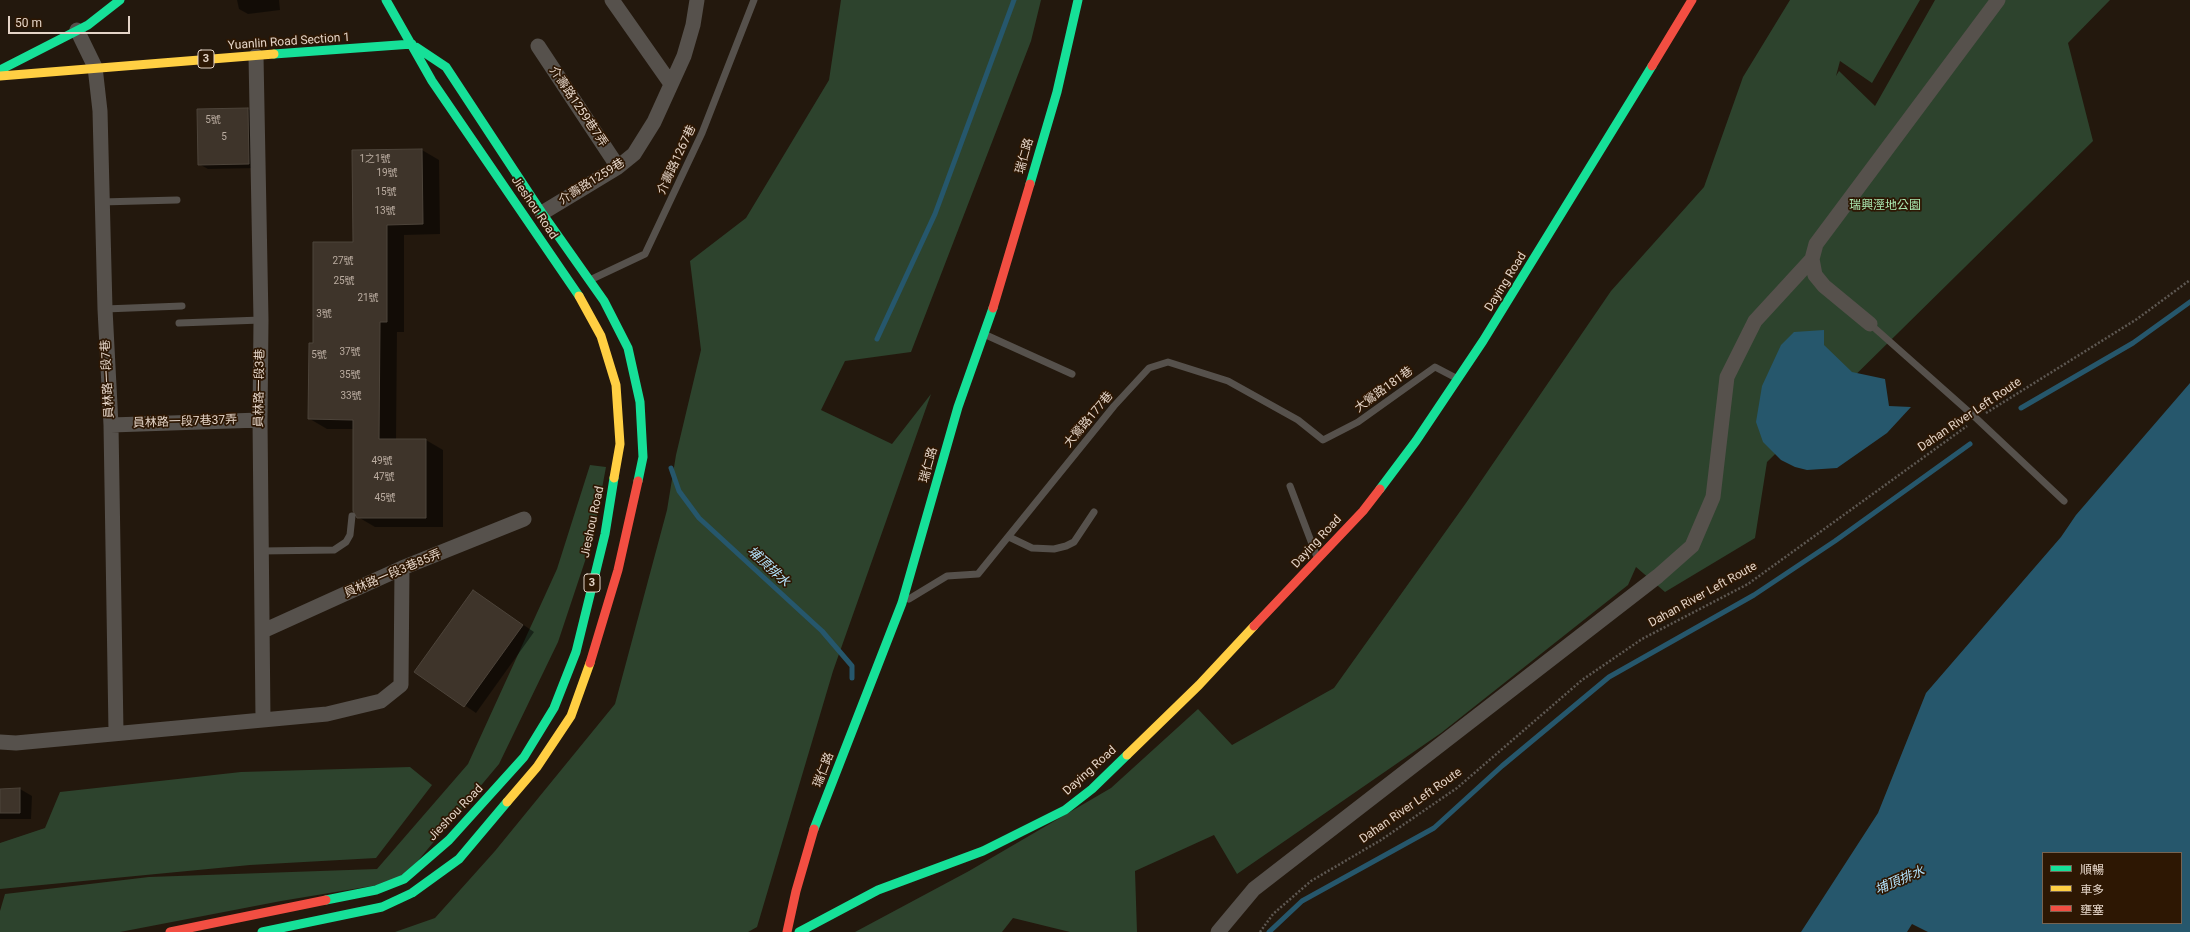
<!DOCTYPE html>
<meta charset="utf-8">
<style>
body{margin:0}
#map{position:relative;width:2190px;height:932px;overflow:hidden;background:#23180d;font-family:Roboto,"Noto Sans TC",sans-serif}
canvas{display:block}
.legend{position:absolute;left:2042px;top:852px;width:140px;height:72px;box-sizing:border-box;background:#2d1703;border:1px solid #766351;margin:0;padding:5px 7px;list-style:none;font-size:12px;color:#e4d4c7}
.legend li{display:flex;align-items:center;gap:8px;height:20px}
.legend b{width:20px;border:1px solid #766351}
.scale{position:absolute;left:8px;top:16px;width:122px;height:18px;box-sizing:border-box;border:2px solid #e4d4c7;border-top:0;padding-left:5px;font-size:12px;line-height:14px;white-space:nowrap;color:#e4d4c7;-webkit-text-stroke:3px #2d1703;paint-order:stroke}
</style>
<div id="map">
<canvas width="2190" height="932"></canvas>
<ul class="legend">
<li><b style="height:5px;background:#16e098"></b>順暢</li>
<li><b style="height:5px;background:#ffcf43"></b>車多</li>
<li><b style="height:5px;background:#f24e42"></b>壅塞</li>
</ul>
<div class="scale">50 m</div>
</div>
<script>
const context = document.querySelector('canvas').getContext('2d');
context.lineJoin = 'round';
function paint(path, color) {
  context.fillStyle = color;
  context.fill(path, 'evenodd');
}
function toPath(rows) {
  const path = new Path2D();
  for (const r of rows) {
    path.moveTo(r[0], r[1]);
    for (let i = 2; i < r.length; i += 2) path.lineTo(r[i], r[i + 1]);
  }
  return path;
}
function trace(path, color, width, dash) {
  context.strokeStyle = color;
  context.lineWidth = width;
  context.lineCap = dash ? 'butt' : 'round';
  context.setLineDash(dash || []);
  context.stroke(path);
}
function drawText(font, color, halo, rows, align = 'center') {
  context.font = font + ' Roboto,"Noto Sans TC",sans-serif';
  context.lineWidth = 3.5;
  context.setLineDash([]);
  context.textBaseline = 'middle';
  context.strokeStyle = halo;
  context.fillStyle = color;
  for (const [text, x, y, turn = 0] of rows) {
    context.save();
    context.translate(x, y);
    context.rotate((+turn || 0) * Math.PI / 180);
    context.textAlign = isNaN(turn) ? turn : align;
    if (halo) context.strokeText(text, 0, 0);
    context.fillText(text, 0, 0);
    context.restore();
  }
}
paint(toPath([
 [841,0,1041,0,1031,41,911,352,845,361,821,410,892,444,931,394,833,671,757,927,748,932,395,932,435,918,495,851,615,704,667,510,676,455,701,350,690,261,746,218,829,80],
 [1790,0,1920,0,1872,83,1840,61,1836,76,1839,71,1875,106,1935,0,2110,0,2068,43,2093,141,1767,462,1755,538,1665,592,1636,567,1628,585,1441,733,1237,874,1214,835,1135,871,1137,932,1070,932,1013,918,1002,932,855,932,969,871,1111,788,1198,709,1232,745,1334,688,1466,503,1611,291,1704,187,1743,77],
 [590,465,606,467,593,537,558,642,499,764,411,869,390,883,281,901,120,932,0,932,0,911,5,894,149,877,377,869,468,764,557,569],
 [410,767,432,785,376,858,250,865,0,889,0,843,45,828,60,792,241,772]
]), '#2d432d');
paint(toPath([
 [1824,330,1824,345,1852,372,1885,379,1889,406,1911,407,1887,433,1837,468,1807,470,1795,467,1781,460,1763,442,1756,422,1762,386,1781,345,1794,332],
 [2190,383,2190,932,1928,932,1912,924,1907,932,1801,932,1878,813,1926,693,2061,537,2076,515],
 [2043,853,2181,853,2181,923,2043,923]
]), '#26576c');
paint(toPath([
 [237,0,279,0,280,10,248,14,239,9],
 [248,109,257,115,258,168,208,169,199,164],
 [422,150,439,160,440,234,404,235,404,332,397,332,396,440,426,440,443,450,443,527,375,527,358,517,354,429,327,429,310,419,314,344,354,243],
 [473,591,534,632,476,713,416,672],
 [0,789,20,789,32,796,31,819,0,819]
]), '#0007');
trace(toPath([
 [877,339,935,214,1014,0],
 [2021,408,2133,343,2190,302],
 [671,468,679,491,699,518,822,631,852,666,852,678],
 [1269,932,1302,901,1434,828,1502,766,1609,677,1754,595,1835,541,1970,444]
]), '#26576c', 5);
const building = toPath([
 [248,108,249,164,198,165,197,109,248,108],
 [422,149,423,224,387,225,387,322,380,322,379,439,426,439,426,518,357,518,353,511,353,420,308,419,309,343,313,343,313,242,353,242,352,150,422,149],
 [473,590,523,625,464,707,414,672,473,590],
 [20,788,20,813,0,813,0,789,20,788]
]);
paint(building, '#3e342a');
trace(building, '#4d443a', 1);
trace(toPath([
 [1986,413,2137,319,2190,280],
 [1260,932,1273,914,1311,881,1381,840,1457,788,1582,680,1642,639,1748,584,1967,426]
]), '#5e5852', 2.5, [2, 2]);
trace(toPath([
 [101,202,177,200],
 [592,279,645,254,702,133,754,0],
 [105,309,182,306],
 [179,323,261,320],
 [1870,324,1977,419,2064,501],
 [986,335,1072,374],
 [1290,486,1317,557],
 [1009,537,1032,548,1054,549,1066,546,1074,542,1094,512],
 [261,551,334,550,346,542,350,535,352,516],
 [909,599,947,576,978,574,1114,406,1149,368,1168,362,1228,381,1298,420,1323,440,1358,422,1435,367,1456,378]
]), '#56514c', 7);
trace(toPath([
 [612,0,671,84],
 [77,30,95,67,100,111,105,309,111,425,116,732],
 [538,46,618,167],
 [256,56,261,320,260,420,263,720],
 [542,213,618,167,634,154,654,122,684,56,693,25,697,0],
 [1870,324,1824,286,1815,275,1812,259,1816,244,1998,0],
 [111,425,260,420],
 [263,631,402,568,524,519],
 [0,742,16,743,327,714,381,701,401,685,402,568],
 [1218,932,1254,889,1658,576,1692,546,1713,497,1727,377,1755,321,1812,259]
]), '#56514c', 15);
trace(toPath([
 [386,0,432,81,579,296],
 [416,47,446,67,542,213,604,301,628,348,640,402,643,457,638,481],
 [274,54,412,44],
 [0,70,88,25,120,0],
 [1030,184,1057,92,1078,0],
 [1380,489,1416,441,1483,341,1652,66],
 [814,829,902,603,958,407,993,308],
 [326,900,376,890,404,879,449,840,524,757,554,708,576,652,605,534,614,478],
 [262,932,382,907,412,893,459,859,507,802],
 [799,932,878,890,983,851,1065,810,1092,789,1127,755]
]), '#16e098', 9);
trace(toPath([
 [0,76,274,54],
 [579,296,601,336,616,385,620,444,614,478],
 [1127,755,1199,685,1254,626],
 [507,802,537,767,571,716,590,663]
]), '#ffcf43', 9);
trace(toPath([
 [1652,66,1692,0],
 [993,308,1030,184],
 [1254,626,1363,511,1380,489],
 [590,663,618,570,638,481],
 [170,932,326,900],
 [787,932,796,891,814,829]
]), '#f24e42', 9);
drawText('10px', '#baaca0', null, [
 ["5號",213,120],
 ["5",224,137],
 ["1之1號",375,159],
 ["19號",387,173],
 ["15號",386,192],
 ["13號",385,211],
 ["27號",343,261],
 ["25號",344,281],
 ["21號",368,298],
 ["3號",324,314],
 ["37號",350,352],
 ["5號",319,355],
 ["35號",350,375],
 ["33號",351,396],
 ["49號",382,461],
 ["47號",384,477],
 ["45號",385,498]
]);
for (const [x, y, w] of [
 [206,59,16],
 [592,583,16]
]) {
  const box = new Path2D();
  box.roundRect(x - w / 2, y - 9, w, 18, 3);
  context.fillStyle = '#2d1703';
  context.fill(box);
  trace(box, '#e4d4c7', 1);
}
drawText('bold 11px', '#e4d4c7', null, [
 ["3",206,59],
 ["3",592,583]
]);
drawText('12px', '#e4d4c7', '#2d1703', [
 ["Yuanlin Road Section 1",289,42,-4],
 ["介壽路1259巷7弄",578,107,56],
 ["瑞仁路",1025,156,-74],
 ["介壽路1267巷",677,160,-65],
 ["介壽路1259巷",592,182,-32],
 ["Jieshou Road",534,208,56],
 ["Daying Road",1506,282,-58],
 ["員林路一段7巷",108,379,-93],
 ["員林路一段3巷",260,388,-89],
 ["大鶯路181巷",1384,390,-36],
 ["Dahan River Left Route",1970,415,-34],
 ["大鶯路177巷",1089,420,-50],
 ["員林路一段7巷37弄",185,422,-2],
 ["瑞仁路",929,465,-74],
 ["Jieshou Road",593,522,-78],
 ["Daying Road",1317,542,-47],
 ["員林路一段3巷85弄",393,574,-23],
 ["Dahan River Left Route",1703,595,-29],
 ["瑞仁路",824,770,-69],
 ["Daying Road",1090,771,-42],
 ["Dahan River Left Route",1411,806,-35],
 ["Jieshou Road",456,813,-46]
]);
drawText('12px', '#aceab2', '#2d1703', [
 ["瑞興溼地公園",1885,206]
]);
drawText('italic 13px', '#b3e3fc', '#2d1703', [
 ["埔頂排水",768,567,43],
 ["埔頂排水",1900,881,-23]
]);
</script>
